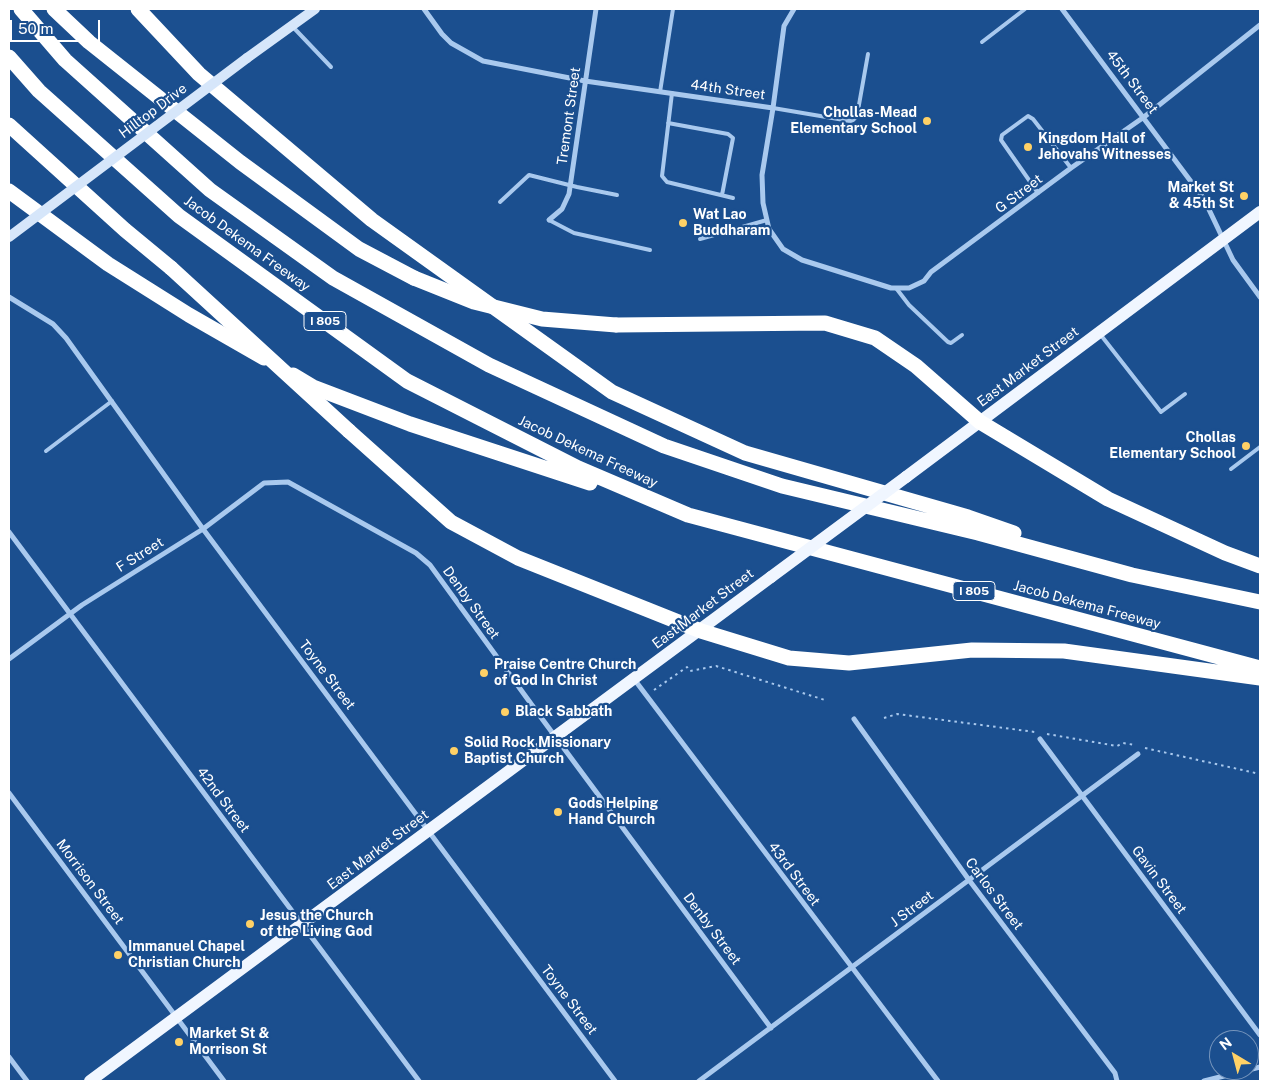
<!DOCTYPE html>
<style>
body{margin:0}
#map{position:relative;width:1269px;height:1090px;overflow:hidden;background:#1b4f8f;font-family:"Public Sans",sans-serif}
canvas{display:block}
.frame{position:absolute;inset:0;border:10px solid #fff;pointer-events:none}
.north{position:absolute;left:1209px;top:1030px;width:50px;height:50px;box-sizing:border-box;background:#1b4f8f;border:1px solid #7695bc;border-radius:50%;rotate:323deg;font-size:14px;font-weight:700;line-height:20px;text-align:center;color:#fff}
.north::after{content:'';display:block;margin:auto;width:18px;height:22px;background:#ffd166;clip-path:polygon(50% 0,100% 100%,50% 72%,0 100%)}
.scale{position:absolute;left:10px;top:20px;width:90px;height:22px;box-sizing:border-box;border:2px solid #fff;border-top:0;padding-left:6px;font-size:15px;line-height:18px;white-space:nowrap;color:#fff;-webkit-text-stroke:4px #1b4f8f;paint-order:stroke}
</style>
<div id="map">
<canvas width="1269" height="1090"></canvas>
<div class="frame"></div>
<div class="north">N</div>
<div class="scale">50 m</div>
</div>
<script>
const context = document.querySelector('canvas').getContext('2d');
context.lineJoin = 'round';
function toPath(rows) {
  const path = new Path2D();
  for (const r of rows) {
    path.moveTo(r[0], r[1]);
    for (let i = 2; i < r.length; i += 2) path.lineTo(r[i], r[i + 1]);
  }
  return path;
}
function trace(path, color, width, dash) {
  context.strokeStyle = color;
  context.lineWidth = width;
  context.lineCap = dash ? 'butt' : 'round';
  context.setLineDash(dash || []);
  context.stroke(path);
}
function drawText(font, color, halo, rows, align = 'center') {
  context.font = font + ' "Public Sans",sans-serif';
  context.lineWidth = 4.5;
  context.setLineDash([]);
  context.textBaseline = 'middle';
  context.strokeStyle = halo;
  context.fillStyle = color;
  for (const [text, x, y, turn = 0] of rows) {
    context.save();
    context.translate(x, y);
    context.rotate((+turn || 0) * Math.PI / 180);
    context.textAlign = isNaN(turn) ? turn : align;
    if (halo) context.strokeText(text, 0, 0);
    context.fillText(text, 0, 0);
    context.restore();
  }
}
trace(toPath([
 [654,690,687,667,690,671,716,666,825,700],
 [884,718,897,714,1035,732],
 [1047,734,1117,746,1123,743,1135,745],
 [1145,748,1260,774]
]), '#a9c9ee', 2, [2.5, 4]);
trace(toPath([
 [292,26,331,67],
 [982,42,1025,9],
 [660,92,673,9],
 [672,93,662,176,667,182,733,198],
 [773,108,850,121,853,120,857,116,868,54],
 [668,123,728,134,733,138,722,195],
 [1038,193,1001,140,1002,135,1028,116,1033,119,1071,168],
 [500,202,529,175,577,187,617,195],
 [549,220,574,233,650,250],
 [700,239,767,220],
 [896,288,909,305,948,342,951,343,962,335],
 [1100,334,1161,412,1185,394],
 [46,451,112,401],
 [1231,469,1260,447]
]), '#a9c9ee', 4);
trace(toPath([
 [424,9,442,34,451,43,483,61,585,81,773,108],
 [794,9,784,26,773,108,762,175,763,203,769,229,783,249,802,260,891,288,909,288,924,281,931,272,1071,168,1144,117,1260,25],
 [1062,9,1204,199,1233,260,1260,297],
 [549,220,562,209,569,194,596,9],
 [9,297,53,324,66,338,203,529,615,1081],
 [9,532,419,1081],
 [9,659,82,605,203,529,264,483,288,482,416,553,430,565,537,712,771,1028],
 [634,679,938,1081],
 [854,719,969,880,1115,1073,1117,1081],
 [1040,739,1260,1035],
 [9,793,224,1081],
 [9,1057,27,1081],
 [699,1081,1138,754],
 [1204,1081,1260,1067]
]), '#a9c9ee', 5);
trace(toPath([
 [247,58,315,9]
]), '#d6e6fa', 10);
trace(toPath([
 [906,477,1260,212],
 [90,1081,771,577]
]), '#f0f6ff', 12);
trace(toPath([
 [21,9,65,60,210,190,333,278,489,365,664,446,782,486,978,533,1132,575,1260,602],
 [54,9,89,42,240,162,359,249,414,278],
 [138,9,199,74,372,220,612,392,745,453,968,517,1014,533],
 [9,57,39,91,179,216,407,381,578,468,688,515,1260,668],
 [9,125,125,230,171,268],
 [9,191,108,264,189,315,264,358],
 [616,325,825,323,875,338,916,366,980,422,1108,499,1225,553,1260,566],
 [293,375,313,387,410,424,590,483],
 [349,431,451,522,518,558,701,631,789,658,849,663,972,650,1064,651,1260,678]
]), '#fff', 15);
trace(toPath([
 [9,237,247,58]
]), '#d6e6fa', 10);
trace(toPath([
 [771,577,906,477]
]), '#f0f6ff', 12);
trace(toPath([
 [171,268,349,431],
 [414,278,474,302,542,319,616,325]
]), '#fff', 15);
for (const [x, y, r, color] of [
 [927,121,5,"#ffd166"],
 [1028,147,5,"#ffd166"],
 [1244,196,5,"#ffd166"],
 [683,223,5,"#ffd166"],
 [1246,446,5,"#ffd166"],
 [484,673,5,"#ffd166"],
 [505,712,5,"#ffd166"],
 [454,751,5,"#ffd166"],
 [558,812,5,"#ffd166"],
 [250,924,5,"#ffd166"],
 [118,955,5,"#ffd166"],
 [179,1042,5,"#ffd166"]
]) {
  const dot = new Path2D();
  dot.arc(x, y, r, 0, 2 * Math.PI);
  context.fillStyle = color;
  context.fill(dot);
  trace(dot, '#1b4f8f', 2);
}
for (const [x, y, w] of [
 [325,321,42],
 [974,591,42]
]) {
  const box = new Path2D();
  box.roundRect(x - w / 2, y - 9.5, w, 19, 4);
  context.fillStyle = '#1b4f8f';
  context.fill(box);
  trace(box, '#fff', 1);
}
drawText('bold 12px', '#fff', null, [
 ["I 805",325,321],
 ["I 805",974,591]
]);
drawText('14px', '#fff', '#1b4f8f', [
 ["45th Street",1132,82,53],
 ["44th Street",728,90,8],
 ["Hilltop Drive",153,111,-37],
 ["Tremont Street",569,116,-82],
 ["G Street",1019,194,-37],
 ["Jacob Dekema Freeway",247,244,36],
 ["East Market Street",1028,367,-37],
 ["Jacob Dekema Freeway",588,452,25],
 ["F Street",140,555,-32],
 ["Denby Street",471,603,54],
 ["Jacob Dekema Freeway",1087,605,15],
 ["East Market Street",703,609,-37],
 ["Toyne Street",327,675,53],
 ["42nd Street",223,800,53],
 ["East Market Street",378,850,-37],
 ["43rd Street",794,874,53],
 ["Gavin Street",1159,880,53],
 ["Morrison Street",90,882,53],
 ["Carlos Street",994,894,53],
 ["J Street",912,909,-37],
 ["Denby Street",712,929,53],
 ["Toyne Street",569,1000,53]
]);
drawText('bold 14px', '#fff', '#1b4f8f', [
 ["Chollas-Mead",917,113,"right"],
 ["Elementary School",917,129,"right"],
 ["Kingdom Hall of",1038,139],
 ["Jehovahs Witnesses",1038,155],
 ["Market St",1234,188,"right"],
 ["& 45th St",1234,204,"right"],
 ["Wat Lao",693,215],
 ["Buddharam",693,231],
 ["Chollas",1236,438,"right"],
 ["Elementary School",1236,454,"right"],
 ["Praise Centre Church",494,665],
 ["of God In Christ",494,681],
 ["Black Sabbath",515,712],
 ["Solid Rock Missionary",464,743],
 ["Baptist Church",464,759],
 ["Gods Helping",568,804],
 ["Hand Church",568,820],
 ["Jesus the Church",260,916],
 ["of the Living God",260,932],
 ["Immanuel Chapel",128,947],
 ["Christian Church",128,963],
 ["Market St &",189,1034],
 ["Morrison St",189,1050]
], 'left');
</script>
